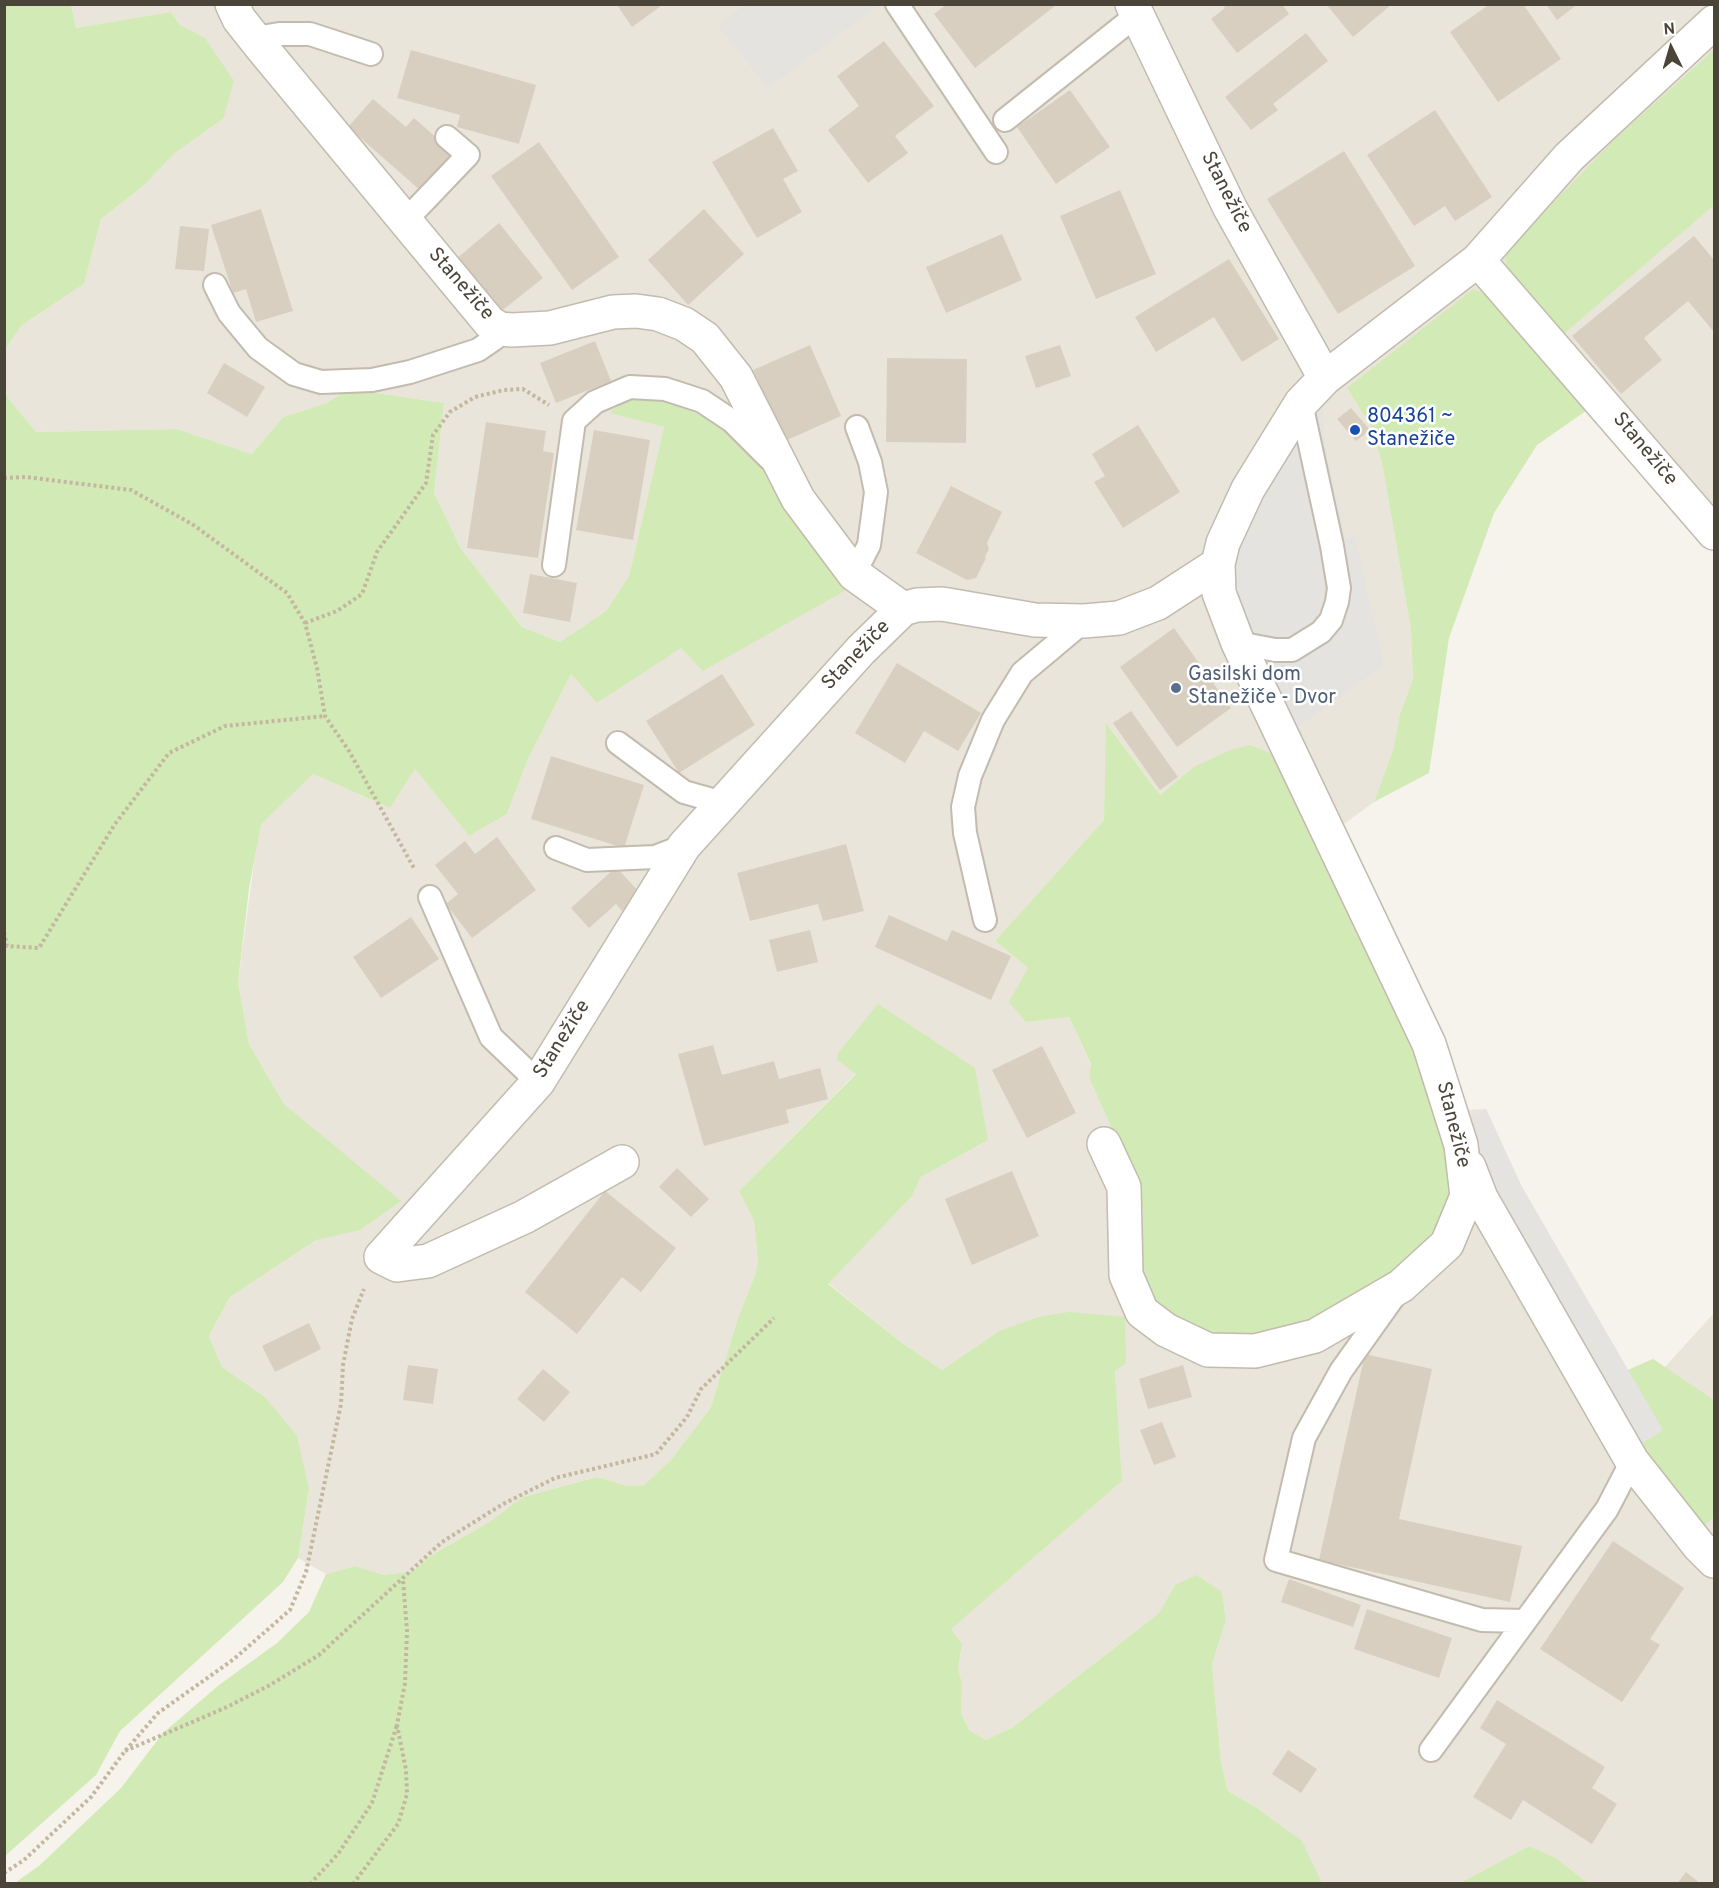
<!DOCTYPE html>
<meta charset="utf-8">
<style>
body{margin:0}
#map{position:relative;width:1719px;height:1888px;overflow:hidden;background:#f6f3ec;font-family:Overpass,sans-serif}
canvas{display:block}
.frame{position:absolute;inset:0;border:6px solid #4b4439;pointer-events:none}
.north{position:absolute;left:1641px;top:18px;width:60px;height:60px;-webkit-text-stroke:4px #fff;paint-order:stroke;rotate:355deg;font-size:16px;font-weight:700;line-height:24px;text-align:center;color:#4b4439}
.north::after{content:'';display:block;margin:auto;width:21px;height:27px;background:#4b4439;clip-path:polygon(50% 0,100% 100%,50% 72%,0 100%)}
</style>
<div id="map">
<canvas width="1719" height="1888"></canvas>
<div class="frame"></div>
<div class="north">N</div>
</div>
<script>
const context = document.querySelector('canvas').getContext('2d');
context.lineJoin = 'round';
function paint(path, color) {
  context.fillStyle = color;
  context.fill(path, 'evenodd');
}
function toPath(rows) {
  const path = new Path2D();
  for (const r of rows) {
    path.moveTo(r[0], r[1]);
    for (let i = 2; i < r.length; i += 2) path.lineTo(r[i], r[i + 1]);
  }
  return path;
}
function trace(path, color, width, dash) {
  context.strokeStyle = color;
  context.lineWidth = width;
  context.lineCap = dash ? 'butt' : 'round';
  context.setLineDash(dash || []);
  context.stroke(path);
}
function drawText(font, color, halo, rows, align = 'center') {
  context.font = font + ' Overpass,sans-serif';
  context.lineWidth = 5;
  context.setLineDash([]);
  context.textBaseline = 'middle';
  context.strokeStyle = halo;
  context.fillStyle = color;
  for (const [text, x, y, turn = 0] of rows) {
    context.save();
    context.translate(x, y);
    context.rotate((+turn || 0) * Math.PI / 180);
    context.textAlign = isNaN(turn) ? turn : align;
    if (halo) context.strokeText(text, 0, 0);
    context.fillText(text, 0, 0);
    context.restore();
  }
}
paint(toPath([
 [71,5,1714,5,1714,549,1593,406,1347,388,1373,430,1383,468,1411,630,1413,679,1400,714,1393,750,1374,802,1337,829,1192,768,1160,795,1107,724,1104,820,995,941,1028,968,1026,1022,1069,1017,1091,1065,1089,1078,1139,1189,1143,1214,1136,1237,1463,1110,1486,1109,1522,1187,1628,1370,1653,1359,1665,1367,1714,1313,1714,1883,1588,1883,1556,1858,1529,1846,1460,1883,1322,1883,1301,1841,1257,1808,1228,1791,1221,1763,1212,1664,1226,1620,1222,1592,1175,1585,1159,1613,1013,1727,986,1740,969,1730,961,1713,962,1683,958,1669,962,1644,950,1629,1122,1481,1115,1371,999,1331,942,1370,902,1343,828,1283,912,1196,921,1177,988,1140,837,1060,856,1073,739,1191,754,1221,758,1261,755,1275,738,1318,711,1407,671,1460,644,1485,628,1486,597,1477,523,1497,489,1522,429,1557,414,1571,384,1575,355,1566,326,1574,298,1558,309,1489,265,1397,222,1367,209,1336,230,1297,316,1240,324,1140,284,1104,249,1044,238,982,260,819,313,774,390,808,415,769,469,836,507,814,527,761,571,674,597,703,681,647,838,571,763,469,628,398,610,413,664,427,629,576,606,611,560,642,522,627,461,549,434,493,444,403,349,389,328,403,283,417,252,454,177,429,36,432,8,398,5,386,4,349,22,325,84,284,101,219,142,187,175,153,223,119,205,38,179,24,171,12,76,28]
]), '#eae5da');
paint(toPath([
 [5,4,71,5,76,28,171,12,179,24,205,38,234,81,223,119,175,153,142,187,101,219,84,284,22,325,5,349],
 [1714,50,1714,205,1560,337,1507,269,1505,257,1511,246,1615,139],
 [1473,289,1497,299,1593,406,1537,445,1494,513,1449,638,1429,773,1374,802,1393,750,1400,714,1413,679,1411,630,1383,468,1373,430,1347,388],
 [4,386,8,398,36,432,177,429,252,454,283,417,327,403,349,389,444,403,434,493,461,549,522,627,560,642,606,611,629,576,664,427,609,413,628,398,651,395,720,423,763,469,837,571,853,586,703,671,681,648,597,703,571,674,527,761,507,814,469,836,415,769,390,808,313,774,261,824,249,888,238,982,249,1044,284,1104,401,1201,360,1230,316,1240,230,1297,209,1336,222,1367,265,1397,297,1436,309,1489,298,1558,283,1582,120,1731,96,1775,5,1856],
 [1106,723,1160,795,1192,768,1230,750,1250,745,1275,755,1427,1074,1441,1115,1453,1185,1450,1209,1426,1249,1319,1322,1232,1343,1166,1322,1138,1281,1136,1237,1143,1214,1139,1189,1089,1078,1091,1064,1069,1017,1026,1022,1009,1002,1028,968,995,941,1104,820],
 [878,1004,975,1068,988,1140,921,1177,912,1196,828,1284,902,1343,942,1370,999,1331,1039,1317,1069,1312,1125,1317,1126,1363,1115,1371,1122,1481,951,1629,962,1644,958,1669,962,1683,961,1713,969,1730,986,1740,1013,1727,1159,1613,1175,1585,1197,1575,1222,1592,1226,1620,1212,1664,1221,1763,1228,1791,1257,1808,1302,1841,1322,1883,15,1883,40,1865,121,1788,163,1733,219,1685,277,1643,309,1612,326,1574,355,1566,384,1575,414,1571,429,1557,489,1522,523,1497,597,1477,628,1486,644,1485,671,1460,711,1407,738,1318,755,1275,758,1261,754,1221,739,1191,856,1074,837,1060,838,1053],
 [1653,1359,1714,1400,1714,1517,1704,1526,1638,1446,1662,1430,1628,1370],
 [1529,1846,1556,1858,1588,1883,1460,1883]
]), '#d2eab5');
paint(toPath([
 [745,5,745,4,879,5,768,88,718,25],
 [1323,407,1325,445,1346,539,1355,537,1384,665,1291,732,1240,612,1237,570,1242,535,1255,503,1305,424],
 [1486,1109,1522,1187,1663,1430,1638,1446,1490,1190,1464,1120]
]), '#e5e3e0');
paint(toPath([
 [947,4,1054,4,1055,6,975,68,934,14],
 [1222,4,1282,4,1289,14,1237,53,1211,19,1225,8],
 [1326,4,1392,4,1353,37],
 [1490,4,1523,4,1561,59,1498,102,1450,32],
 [1546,4,1578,4,1557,20],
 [617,5,660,5,661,6,632,27],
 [1306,33,1328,61,1273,104,1278,110,1251,130,1225,97],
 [884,41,934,106,895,136,908,153,868,183,828,130,859,106,837,76],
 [411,50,536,85,519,144,457,127,460,115,397,98],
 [1070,90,1110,147,1056,184,1017,127],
 [373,99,406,127,414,118,454,153,421,191,348,127],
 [1435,110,1492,197,1455,221,1445,206,1414,226,1367,155],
 [773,128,798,171,783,179,802,212,757,238,712,162],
 [539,142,619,257,572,290,491,176],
 [1344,151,1415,266,1338,314,1267,199],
 [1120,190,1156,274,1096,299,1060,216],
 [261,209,293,311,256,322,246,289,233,293,211,225],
 [704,209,744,254,688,305,648,260],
 [499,223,543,278,499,313,456,259],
 [180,226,209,229,204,271,175,269],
 [1002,234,1022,280,946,313,926,267],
 [1694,236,1714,260,1714,332,1688,301,1644,338,1662,360,1621,394,1572,336],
 [1229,259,1279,339,1242,362,1214,317,1156,352,1135,317],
 [595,341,611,381,556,403,540,363],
 [810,345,841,416,785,441,753,370],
 [1060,345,1071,376,1036,388,1025,356],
 [887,358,967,359,966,443,886,442],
 [224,363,265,387,247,417,207,393],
 [1351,408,1370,430,1356,441,1337,419],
 [486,422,546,431,543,451,554,453,538,558,467,548],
 [1138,425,1180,492,1123,528,1094,482,1105,476,1092,454],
 [594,430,650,440,633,540,576,530],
 [951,486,1002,512,987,543,989,549,985,557,986,558,976,578,967,580,916,553],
 [530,574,577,583,570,622,523,613],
 [1174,628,1231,708,1177,747,1120,667],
 [897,663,981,713,958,751,924,731,905,763,855,733],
 [722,674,755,725,679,773,646,721],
 [1131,711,1178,777,1160,790,1113,723],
 [551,756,644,785,624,848,531,819],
 [497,837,536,890,472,938,446,904,458,894,435,865,465,841,475,854],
 [846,844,864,911,823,921,818,904,750,921,737,873],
 [616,867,641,894,622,911,616,904,589,928,571,908],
 [889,915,947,941,952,930,1011,956,991,1000,875,947],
 [411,917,439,959,381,998,353,957],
 [810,930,818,962,777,972,769,940],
 [713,1045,722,1075,774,1061,779,1079,820,1068,828,1099,786,1110,789,1123,704,1146,678,1054],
 [1042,1046,1076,1113,1027,1138,992,1070],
 [677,1168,709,1199,691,1217,659,1187],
 [1012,1171,1039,1236,972,1265,945,1199],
 [605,1191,676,1248,641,1292,622,1277,577,1334,525,1292],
 [309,1323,321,1349,275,1372,262,1346],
 [1365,1354,1432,1369,1399,1519,1522,1546,1510,1602,1319,1560],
 [408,1365,438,1369,433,1404,403,1400],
 [1183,1365,1192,1397,1148,1409,1139,1379],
 [543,1369,570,1392,544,1422,517,1399],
 [1162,1422,1176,1457,1154,1465,1140,1430],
 [1613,1541,1684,1588,1650,1639,1660,1645,1622,1702,1540,1649],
 [1289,1579,1361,1605,1353,1627,1281,1602],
 [1367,1609,1452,1638,1439,1678,1354,1649],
 [1497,1700,1605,1767,1592,1788,1617,1804,1592,1844,1523,1800,1511,1820,1473,1797,1506,1744,1480,1728],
 [1288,1750,1317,1769,1301,1793,1272,1774],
 [1686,1872,1701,1884,1677,1884]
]), '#d8cfc1');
const lane = toPath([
 [897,4,996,152],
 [255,38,279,34,310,34,371,54],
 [1005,120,1138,14],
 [405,221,468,155,447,137],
 [215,285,229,313,258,348,294,374,321,382,372,380,410,372,478,350,494,339,500,329],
 [554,565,574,421,595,402,630,387,665,389,702,401,732,421,769,458],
 [854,574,869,545,876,492,870,462,857,427],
 [1238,643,1275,650,1292,650,1321,632,1331,620,1337,602,1339,588,1332,546,1301,403],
 [618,743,684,792,723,803],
 [556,848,587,860,655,857,684,846],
 [430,897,491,1037,538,1082],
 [985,920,965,833,963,807,970,776,993,720,1022,673,1084,621],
 [1395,1295,1341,1371,1304,1438,1276,1560,1482,1620,1525,1621],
 [1431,1750,1607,1509,1632,1461]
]);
const street = toPath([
 [232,4,239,19,262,48,490,323,500,329,512,330,550,328,613,312,636,311,658,314,684,324,705,338,736,377,798,499,854,574,903,609],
 [1132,4,1230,208,1325,378],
 [1478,260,1714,533],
 [1104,1144,1124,1187,1126,1275,1142,1312,1166,1330,1208,1350,1255,1351,1315,1336,1401,1286,1447,1244,1467,1196,1461,1145,1429,1044,1238,643,1219,593,1218,564,1223,543,1248,489,1301,403,1325,378,1478,260,1569,157,1714,22],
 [622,1162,524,1217,428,1261,397,1265,381,1257,538,1082,684,846,861,650,903,609,917,605,942,604,1035,620,1084,621,1119,618,1158,603,1218,564],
 [1469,1167,1481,1198,1632,1461,1699,1546,1714,1561]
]);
trace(lane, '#c2bbae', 26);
trace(street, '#c2bbae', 36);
trace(toPath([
 [4,478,26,477,131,490,192,524,287,593,305,623,317,668,325,716,349,751,415,870],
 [305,623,337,611,362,594,377,552,426,483,433,435,450,412,475,397,504,390,523,389,549,405],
 [4,932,7,946,39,948,115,824,169,753,225,726,325,716],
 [125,1751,227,1707,270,1685,319,1655,442,1542,503,1504,555,1478,656,1454,687,1417,701,1389,774,1318],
 [4,1873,24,1860,91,1797,125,1751,158,1713,234,1659,290,1610,306,1572,341,1404,343,1365,352,1319,364,1289],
 [310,1884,338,1854,372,1803,397,1725],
 [353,1884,398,1824,407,1794,406,1770,397,1725,405,1683,407,1631,403,1580]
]), '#c4b79f', 4, [3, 3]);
trace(lane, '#fff', 22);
trace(street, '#fff', 33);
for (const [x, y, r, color] of [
 [1355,430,6,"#1a4fb4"],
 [1176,688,6,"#5c6f8a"]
]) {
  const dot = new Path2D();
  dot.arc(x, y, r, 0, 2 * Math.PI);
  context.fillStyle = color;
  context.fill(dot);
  trace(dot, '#fff', 2);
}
drawText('20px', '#4b4439', '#fff', [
 ["Stanežiče",1225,193,63],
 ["Stanežiče",460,285,49],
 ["Stanežiče",1644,450,50],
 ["Stanežiče",857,656,-46],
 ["Stanežiče",563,1040,-58],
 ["Stanežiče",1452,1125,76]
]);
drawText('20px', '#164399', '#fff', [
 ["804361 ~",1367,418],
 ["Stanežiče",1367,441]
], 'left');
drawText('20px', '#4e5e75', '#fff', [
 ["Gasilski dom",1188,676],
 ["Stanežiče - Dvor",1188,699]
], 'left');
</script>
